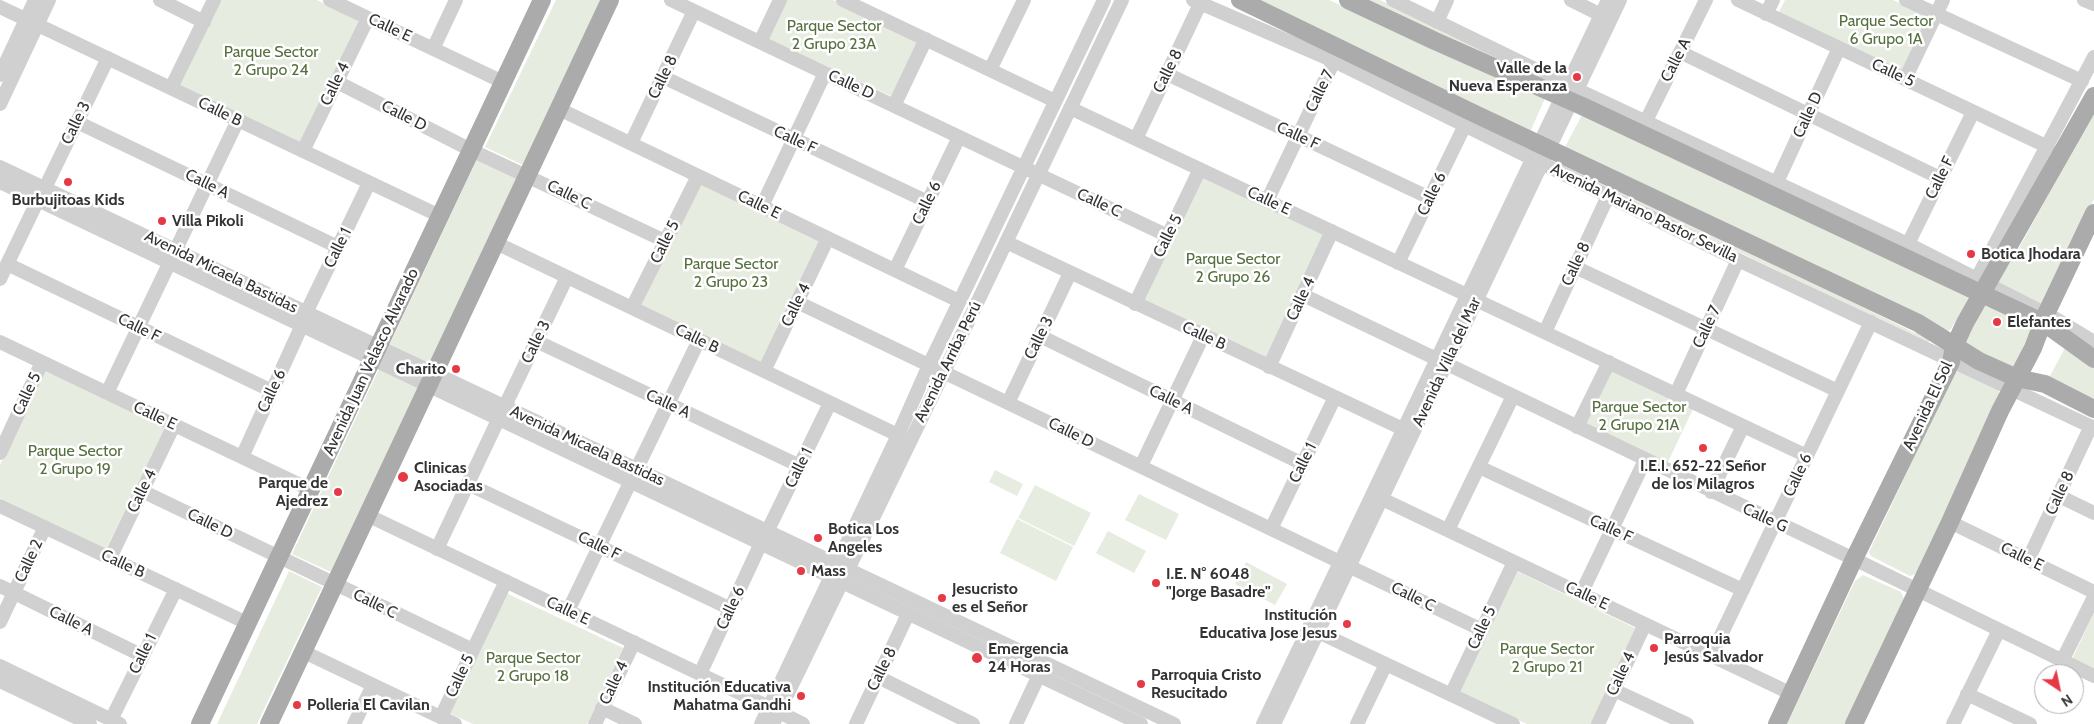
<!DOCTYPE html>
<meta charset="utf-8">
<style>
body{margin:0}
#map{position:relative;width:2094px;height:724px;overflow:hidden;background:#fff;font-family:Cabin,sans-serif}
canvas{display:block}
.north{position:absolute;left:2034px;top:664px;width:50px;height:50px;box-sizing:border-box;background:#fff;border:1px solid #adadad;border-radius:50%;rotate:146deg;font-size:14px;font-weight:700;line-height:20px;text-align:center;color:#333}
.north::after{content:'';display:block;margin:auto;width:18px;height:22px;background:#e63946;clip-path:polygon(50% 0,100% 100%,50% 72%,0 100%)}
</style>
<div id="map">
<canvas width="2094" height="724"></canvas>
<div class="north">N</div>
</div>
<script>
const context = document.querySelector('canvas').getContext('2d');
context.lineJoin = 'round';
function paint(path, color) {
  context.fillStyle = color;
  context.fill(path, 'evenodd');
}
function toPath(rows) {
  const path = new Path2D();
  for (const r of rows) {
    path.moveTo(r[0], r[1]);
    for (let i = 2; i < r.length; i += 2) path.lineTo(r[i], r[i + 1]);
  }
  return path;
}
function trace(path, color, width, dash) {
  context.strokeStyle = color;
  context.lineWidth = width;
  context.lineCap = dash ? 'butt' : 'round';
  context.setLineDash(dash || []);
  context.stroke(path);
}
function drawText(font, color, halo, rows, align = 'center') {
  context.font = font + ' Cabin,sans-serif';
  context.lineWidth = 5;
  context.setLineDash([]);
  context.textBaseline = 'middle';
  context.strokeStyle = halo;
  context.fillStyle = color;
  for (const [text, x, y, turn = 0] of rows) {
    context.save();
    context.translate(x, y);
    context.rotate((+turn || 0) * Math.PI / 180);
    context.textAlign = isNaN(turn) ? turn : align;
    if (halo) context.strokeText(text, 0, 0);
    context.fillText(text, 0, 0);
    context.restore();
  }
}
paint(toPath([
 [219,0,317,0,359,21,302,144,179,85],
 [556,0,605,0,525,166,485,147],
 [785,0,833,0,919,41,891,96,766,38],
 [1253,0,1329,0,1546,96,1530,132],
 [1364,0,1380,0,1552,81,1549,85],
 [1785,0,1893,0,1929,17,1902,72,1779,12],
 [1584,111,1970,297,1969,300,1950,330,1946,331,1563,151],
 [2094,111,2094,199,2046,299,2041,304,2000,285,1997,281,2017,252],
 [477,159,520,180,433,365,390,344],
 [1563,159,1915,333,1924,333,1932,337,1928,343,1560,166],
 [1200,177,1326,235,1267,361,1140,301],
 [701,183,821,240,762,364,641,306],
 [1985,305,2032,328,2014,367,2010,370,1961,341],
 [2066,346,2094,368,2094,400,2049,378],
 [1612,368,1694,407,1666,466,1583,426],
 [379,369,420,388,333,573,292,554],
 [44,371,166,428,106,549,0,498,0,465],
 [1958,371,1997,389,1999,391,1999,397,1918,570,1915,574,1910,576,1871,556,1869,552,1954,374],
 [995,470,1023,484,1017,496,989,482],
 [1035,485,1091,513,1074,546,1018,518],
 [1139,494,1179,514,1166,540,1125,520],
 [1017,519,1073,547,1056,581,1000,553],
 [1108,531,1146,551,1134,573,1096,553],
 [1246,562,1287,584,1275,605,1235,584],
 [289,571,322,587,257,724,217,724],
 [1516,571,1637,629,1591,724,1527,724,1458,692],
 [1863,575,1901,592,1904,599,1845,724,1787,724,1855,581],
 [506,593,623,648,587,724,473,724,449,713],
 [2094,613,2094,669,2072,659]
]), '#e6ecdf');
trace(toPath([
 [160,0,204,22],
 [330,0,503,82],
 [671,0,1168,236],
 [843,0,1055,101],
 [1193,0,1334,61,1738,260,2094,428],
 [1393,0,1578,90,1908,244,2056,319,2094,342],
 [1571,0,1601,15],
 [1738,0,2048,147],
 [1906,0,2082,81],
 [2084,0,2094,4],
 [0,7,440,216],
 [1766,14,1773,0],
 [1437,22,1447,0],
 [760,42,780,0],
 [433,49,456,0],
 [1680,52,1940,178],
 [990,70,1024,0],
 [1167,74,1430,198],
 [0,75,35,0],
 [663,77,928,202],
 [1905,79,1943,0],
 [337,82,471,150,665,241],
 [171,88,214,0],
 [0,104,49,0],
 [894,106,926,39],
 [1070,108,1467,295],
 [559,109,959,301],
 [1646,121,1706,0],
 [77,122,338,247],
 [1136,139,1200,4],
 [631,143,694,11],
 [303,151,368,18],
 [0,167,1174,724],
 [0,182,1141,724],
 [1777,182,1839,48],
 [45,188,108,58],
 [1267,201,1334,61],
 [762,206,825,73],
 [1006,242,1403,429],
 [496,243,898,435],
 [1908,244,1973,112],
 [1398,263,1465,125],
 [7,264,272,391],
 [1575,267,1838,391],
 [895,270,959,137],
 [0,279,38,200],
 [1976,280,2094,57],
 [1303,295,1854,559,2094,676],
 [1476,300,1807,456],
 [797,302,1482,630],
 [1135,304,1200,169],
 [632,308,698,176],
 [306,313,369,183],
 [1545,332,1608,196],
 [1040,336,1303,464],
 [536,341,800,466],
 [0,342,311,490],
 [1269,367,1332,231],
 [764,371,828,238],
 [107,393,238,120],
 [1676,394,1738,260],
 [1008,403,1070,273],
 [504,408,567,277],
 [1577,427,1609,362],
 [0,453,42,362],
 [242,457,302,325],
 [1141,466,1203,336],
 [1479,467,1743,590],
 [468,484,731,609],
 [142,491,473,650],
 [1711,492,1743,426],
 [2059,496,2094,513],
 [1382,499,1792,694],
 [0,506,247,623],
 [367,515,769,707],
 [1950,522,2094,592],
 [1271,529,1335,397],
 [1448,530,1513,396],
 [767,532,830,403],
 [437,549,499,418],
 [110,558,174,425],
 [2028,560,2091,426],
 [0,586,143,656],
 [1581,594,1645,460],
 [568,611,699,340],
 [0,622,45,527],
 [1318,632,1513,724],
 [302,651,455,724],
 [1711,656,1871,322],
 [2062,661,2094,597],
 [0,666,120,724],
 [700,674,761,543],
 [878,677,973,724],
 [0,681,90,724],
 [1614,690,1687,724],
 [1967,694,2030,724],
 [1451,695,1514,562],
 [602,708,635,724],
 [779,712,803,724],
 [441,717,506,581],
 [111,720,176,589],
 [354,724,373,685],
 [595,724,634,642],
 [761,724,898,435,929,365,1104,0],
 [773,724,944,372,1122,0],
 [856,724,908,614],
 [1016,724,1039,675],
 [1263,724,1608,0],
 [1274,724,1620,0],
 [1357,724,1386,664],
 [1598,724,1645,624],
 [1953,724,1999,630]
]), '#d0d0d0', 14);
trace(toPath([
 [1240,0,1471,112,1918,323,1979,361,2017,378,2045,384,2094,409],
 [1348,0,1435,41,1582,106,2044,323,2094,359],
 [200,724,542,0],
 [269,724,610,0],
 [1777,724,1854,559,1951,362,1954,347,1965,323,2094,96],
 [1854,724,1950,522,2000,411,2033,348,2046,314,2094,213]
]), '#ababab', 18);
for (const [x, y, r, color] of [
 [1577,77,5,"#e63946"],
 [68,182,5,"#e63946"],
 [162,221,5,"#e63946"],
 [1971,254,5,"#e63946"],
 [1997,322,5,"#e63946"],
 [456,369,5,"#e63946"],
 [1703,448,5,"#e63946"],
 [403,477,6,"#e63946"],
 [338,492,5,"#e63946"],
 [818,538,5,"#e63946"],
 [801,571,5,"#e63946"],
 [1156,583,5,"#e63946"],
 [942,598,5,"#e63946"],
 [1347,624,5,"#e63946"],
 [1654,648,5,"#e63946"],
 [977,658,6,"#e63946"],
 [1141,684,5,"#e63946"],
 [801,696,5,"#e63946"],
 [297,705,5,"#e63946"]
]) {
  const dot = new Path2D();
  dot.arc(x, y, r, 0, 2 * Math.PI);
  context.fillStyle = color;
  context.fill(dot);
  trace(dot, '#fff', 2);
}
drawText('16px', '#56703f', '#fff', [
 ["Parque Sector",1886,21],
 ["6 Grupo 1A",1886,39],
 ["Parque Sector",834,26],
 ["2 Grupo 23A",834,44],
 ["Parque Sector",271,52],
 ["2 Grupo 24",271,70],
 ["Parque Sector",1233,259],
 ["2 Grupo 26",1233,277],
 ["Parque Sector",731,264],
 ["2 Grupo 23",731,282],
 ["Parque Sector",1639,407],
 ["2 Grupo 21A",1639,425],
 ["Parque Sector",75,451],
 ["2 Grupo 19",75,469],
 ["Parque Sector",1547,649],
 ["2 Grupo 21",1547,667],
 ["Parque Sector",533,658],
 ["2 Grupo 18",533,676]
]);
drawText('16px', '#333', '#fff', [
 ["Calle E",390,28,25],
 ["Calle A",1676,60,-63],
 ["Calle 8",1168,71,-64],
 ["Calle 5",1893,73,25],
 ["Calle 8",663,77,-64],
 ["Calle 4",335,84,-64],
 ["Calle D",851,85,25],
 ["Calle 7",1320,91,-64],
 ["Calle B",220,112,26],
 ["Calle D",1808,115,-65],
 ["Calle D",404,116,27],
 ["Calle 3",76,123,-64],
 ["Calle F",1298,136,25],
 ["Calle F",795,140,25],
 ["Calle F",1940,178,-64],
 ["Calle A",207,184,26],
 ["Calle 6",1432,194,-64],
 ["Calle C",569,195,26],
 ["Calle E",1269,201,25],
 ["Calle 6",927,203,-64],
 ["Calle C",1099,203,25],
 ["Calle E",759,205,26],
 ["Avenida Mariano Pastor Sevilla",1644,213,26],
 ["Calle 5",1168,236,-64],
 ["Calle 5",665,242,-64],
 ["Calle 1",338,248,-64],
 ["Calle 8",1576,264,-65],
 ["Avenida Micaela Bastidas",221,272,26],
 ["Calle 4",1301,299,-65],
 ["Calle 4",796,305,-64],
 ["Calle 7",1707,327,-65],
 ["Calle F",139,328,26],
 ["Calle B",1204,336,25],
 ["Calle 3",1039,338,-64],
 ["Calle B",697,339,26],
 ["Calle 3",536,342,-64],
 ["Avenida Juan Velasco Alvarado",371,362,-65],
 ["Avenida Arriba Perú",948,362,-64],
 ["Avenida Villa del Mar",1447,362,-65],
 ["Calle 6",272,391,-65],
 ["Calle 5",27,394,-65],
 ["Calle A",1171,400,26],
 ["Calle A",668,404,25],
 ["Avenida El Sol",1928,406,-65],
 ["Calle E",155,416,25],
 ["Calle D",1071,433,26],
 ["Avenida Micaela Bastidas",587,446,25],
 ["Calle 1",1303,463,-64],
 ["Calle 1",799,468,-64],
 ["Calle 6",1798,475,-65],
 ["Calle 4",142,491,-64],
 ["Calle 8",2060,493,-65],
 ["Calle G",1765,518,25],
 ["Calle D",210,524,26],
 ["Calle F",1611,529,25],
 ["Calle F",599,546,26],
 ["Calle E",2022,557,26],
 ["Calle 2",29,561,-65],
 ["Calle B",123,564,25],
 ["Calle E",1587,596,25],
 ["Calle C",1413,597,26],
 ["Calle C",375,604,26],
 ["Calle 6",731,608,-65],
 ["Calle E",568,611,25],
 ["Calle A",71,621,26],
 ["Calle 5",1482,628,-65],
 ["Calle 1",143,654,-64],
 ["Calle 8",882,669,-64],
 ["Calle 4",1621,674,-65],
 ["Calle 5",460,676,-65],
 ["Calle 4",614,683,-65]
]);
drawText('bold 16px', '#333', '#fff', [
 ["Valle de la",1567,68,"right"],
 ["Nueva Esperanza",1567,86,"right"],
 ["Burbujitoas Kids",68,200,"center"],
 ["Villa Pikoli",172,221],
 ["Botica Jhodara",1981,254],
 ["Elefantes",2007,322],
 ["Charito",446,369,"right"],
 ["I.E.I. 652-22 Señor",1703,466,"center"],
 ["de los Milagros",1703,484,"center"],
 ["Clinicas",414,468],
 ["Asociadas",414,486],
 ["Parque de",328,483,"right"],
 ["Ajedrez",328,501,"right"],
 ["Botica Los",828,529],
 ["Angeles",828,547],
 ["Mass",811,571],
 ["I.E. N° 6048",1166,574],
 ["\"Jorge Basadre\"",1166,592],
 ["Jesucristo",952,589],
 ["es el Señor",952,607],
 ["Institución",1337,615,"right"],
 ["Educativa Jose Jesus",1337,633,"right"],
 ["Parroquia",1664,639],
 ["Jesús Salvador",1664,657],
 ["Emergencia",988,649],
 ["24 Horas",988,667],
 ["Parroquia Cristo",1151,675],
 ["Resucitado",1151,693],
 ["Institución Educativa",791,687,"right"],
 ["Mahatma Gandhi",791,705,"right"],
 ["Polleria El Cavilan",307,705]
], 'left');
</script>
